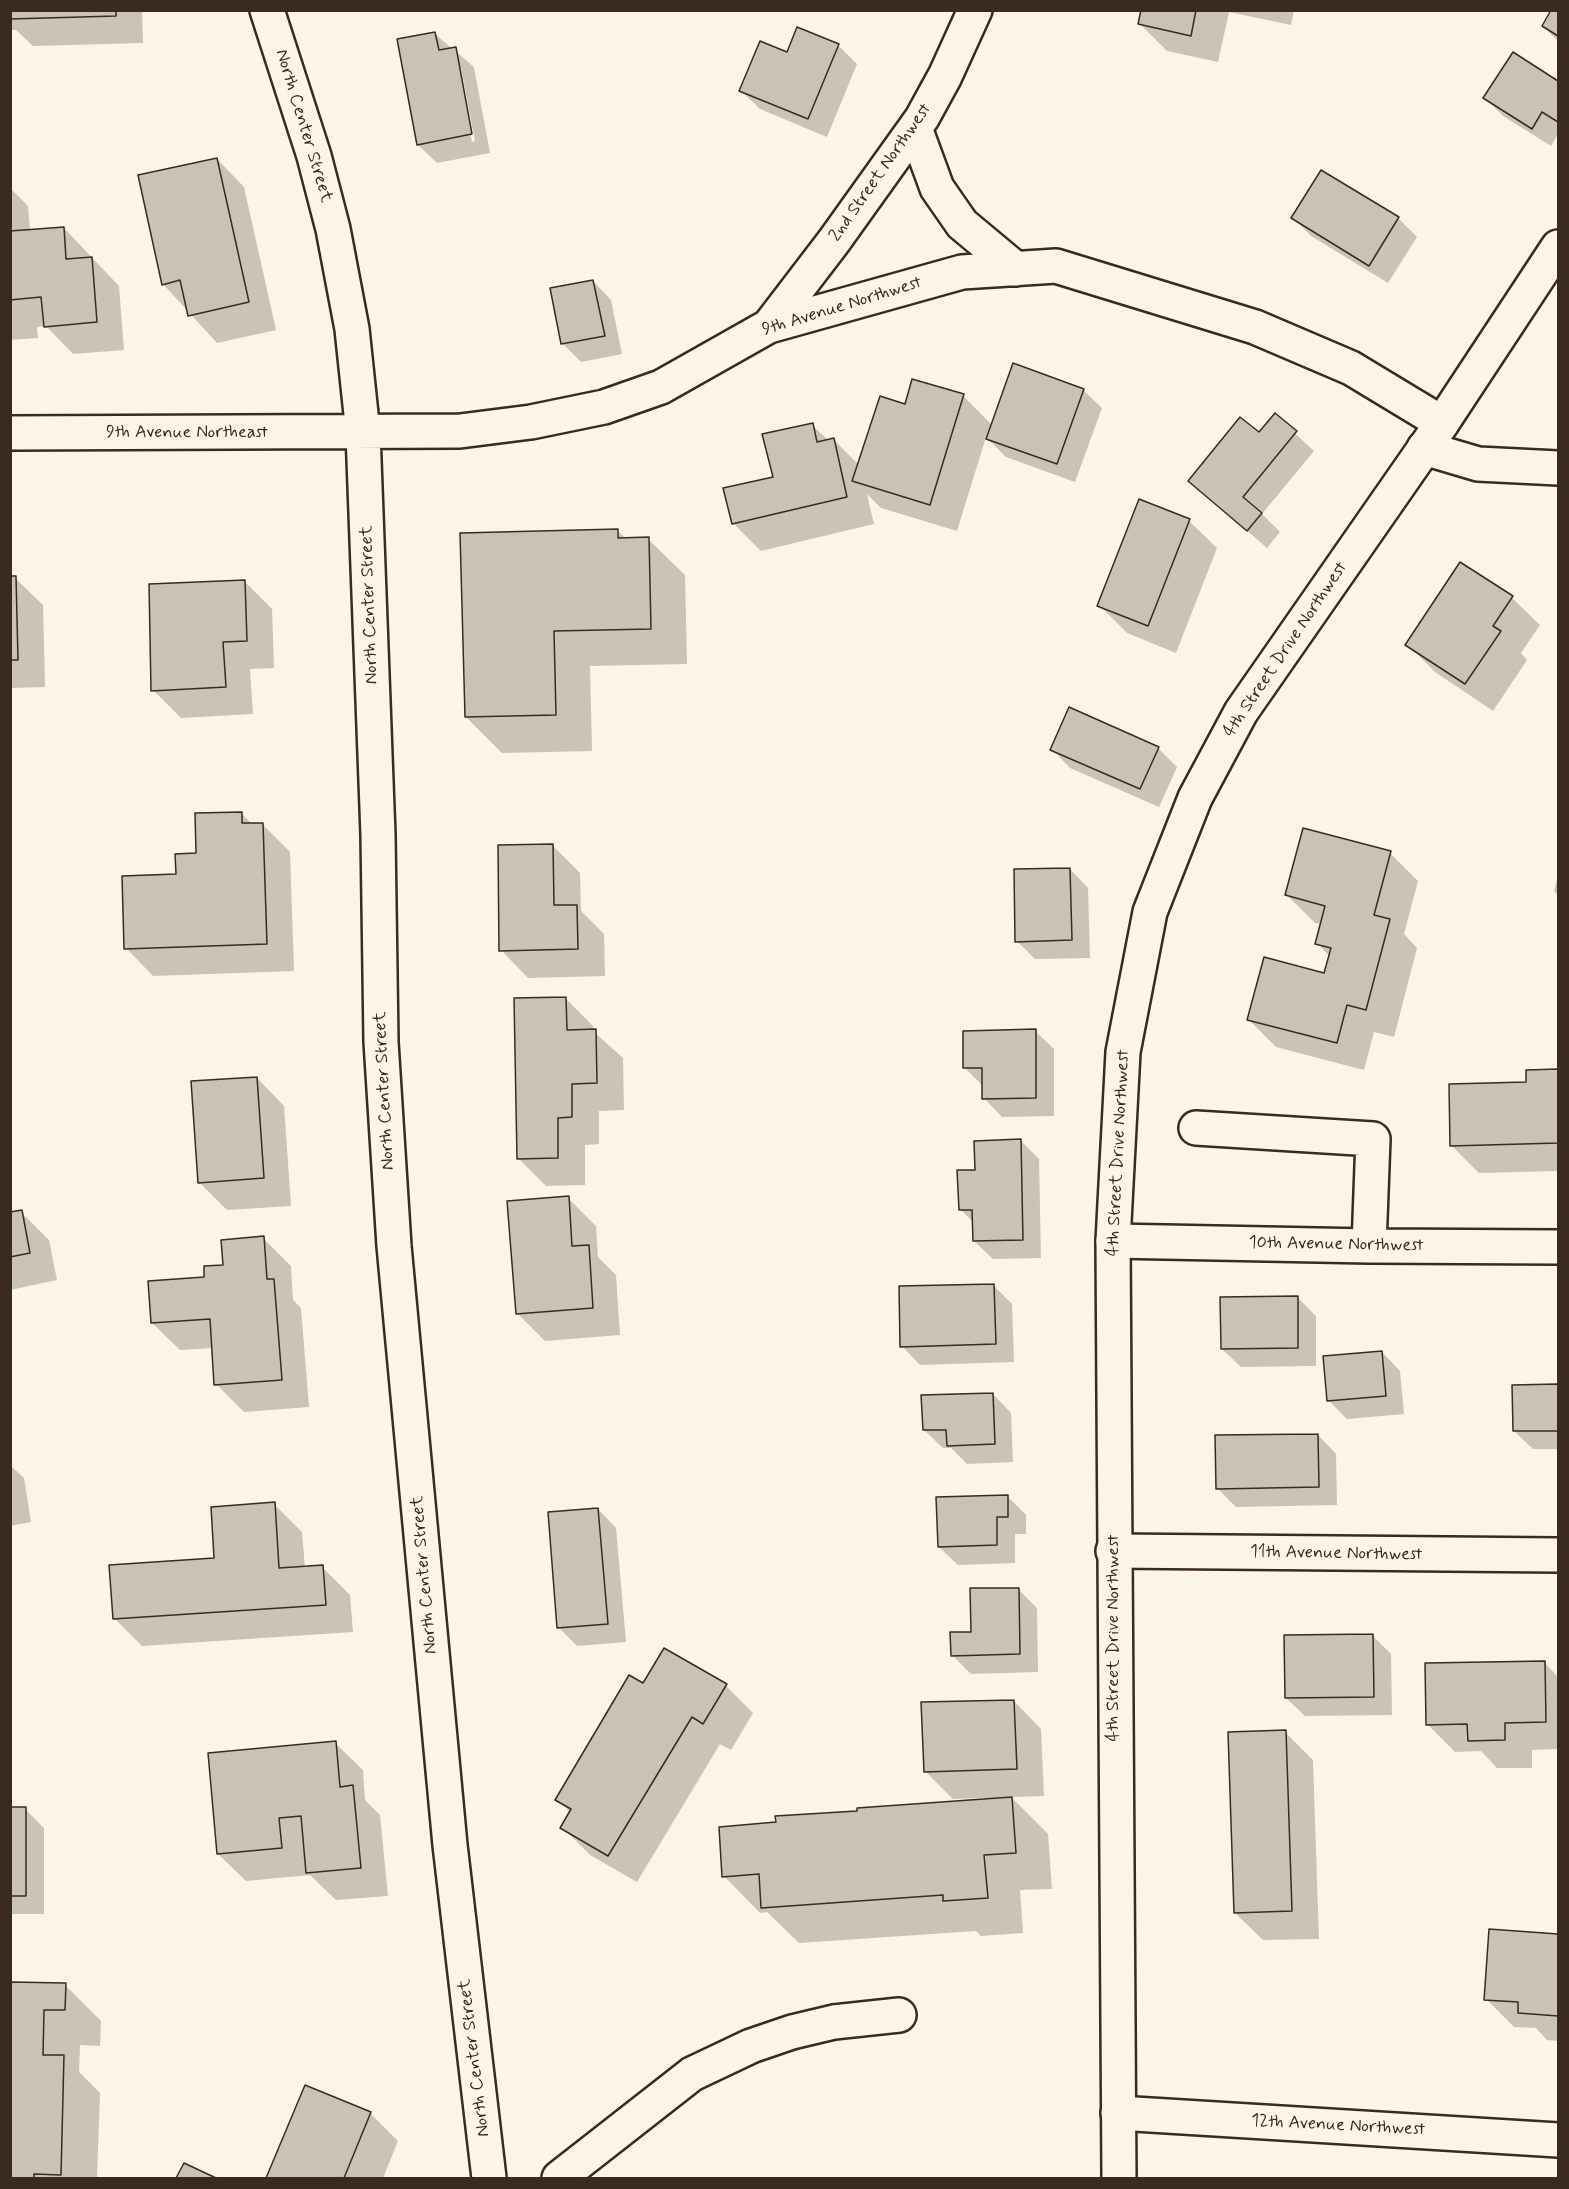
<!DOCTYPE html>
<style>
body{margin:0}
#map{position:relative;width:1569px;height:2189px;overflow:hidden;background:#fcf5e5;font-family:Mynerve,sans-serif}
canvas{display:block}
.frame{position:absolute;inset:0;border:12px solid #3b2a1e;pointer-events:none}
</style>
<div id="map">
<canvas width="1569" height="2189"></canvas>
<div class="frame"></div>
</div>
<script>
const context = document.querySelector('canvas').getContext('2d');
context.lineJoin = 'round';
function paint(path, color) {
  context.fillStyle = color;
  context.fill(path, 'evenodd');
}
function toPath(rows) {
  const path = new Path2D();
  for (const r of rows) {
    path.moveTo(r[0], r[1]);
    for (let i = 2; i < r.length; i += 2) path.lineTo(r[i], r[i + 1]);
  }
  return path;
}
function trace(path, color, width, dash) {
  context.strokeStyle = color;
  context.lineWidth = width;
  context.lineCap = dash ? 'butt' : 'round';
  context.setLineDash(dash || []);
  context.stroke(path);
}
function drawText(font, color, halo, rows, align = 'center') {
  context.font = font + ' Mynerve,sans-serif';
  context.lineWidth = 5;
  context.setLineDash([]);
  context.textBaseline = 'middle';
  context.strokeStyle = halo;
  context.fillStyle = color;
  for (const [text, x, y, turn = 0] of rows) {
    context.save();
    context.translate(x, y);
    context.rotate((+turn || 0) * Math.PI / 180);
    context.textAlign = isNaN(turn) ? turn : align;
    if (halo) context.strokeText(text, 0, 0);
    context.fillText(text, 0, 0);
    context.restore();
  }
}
paint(toPath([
 [10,10,142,10,143,43,33,46,16,30,10,30],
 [1142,10,1294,10,1291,25,1229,12,1218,62,1167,51,1140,24],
 [1553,10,1558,10,1558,41,1543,26],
 [435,34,474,67,490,153,437,163,418,145],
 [458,68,461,68,475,141,472,142],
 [838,45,857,64,827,137,760,109,741,91,788,54],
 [1513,54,1558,83,1558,134,1551,146,1503,116,1485,98],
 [217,159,244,187,276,330,217,343,163,284],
 [1321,172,1398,218,1417,237,1388,283,1311,236,1293,218],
 [10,188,28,206,30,231,64,228,119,286,124,350,73,354,46,326,37,327,38,338,10,340],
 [593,281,611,300,622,354,581,362,563,344,552,289],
 [1083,390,1102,408,1075,482,1006,457,986,437,957,531,881,508,867,494,874,524,761,551,733,523,774,478,812,425,828,440,833,439,859,465,963,396,992,425],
 [1275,415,1314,451,1262,514,1280,532,1267,548,1190,481,1259,434],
 [1189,521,1217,548,1176,653,1127,633,1099,605],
 [618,531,627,540,648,539,685,575,687,664,590,666,592,751,502,753,466,717],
 [1461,564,1512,598,1540,625,1521,653,1527,660,1493,711,1435,672,1407,644],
 [10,578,15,578,43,605,45,687,10,688],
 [244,581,272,609,274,668,250,669,253,714,181,718,153,690],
 [1158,748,1177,767,1159,807,1070,768,1052,749],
 [241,813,253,825,262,824,290,852,294,971,153,976,126,948,177,876],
 [552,845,580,873,581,911,604,934,605,976,528,978,501,950],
 [1390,853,1418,881,1404,934,1417,948,1394,1037,1374,1032,1364,1070,1276,1047,1249,1020,1326,975,1330,957,1317,943,1322,924,1315,923,1287,895],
 [1070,869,1088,888,1090,958,1035,959,1017,941],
 [1558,875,1558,895,1554,891],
 [565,998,593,1026,593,1031,623,1058,624,1110,599,1111,599,1144,585,1145,585,1185,546,1186,518,1158],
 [1035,1031,1054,1049,1054,1116,1002,1117,984,1098,984,1087,965,1068],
 [1527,1071,1558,1071,1558,1171,1479,1173,1451,1145,1528,1083],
 [257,1078,284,1106,291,1206,227,1210,199,1182],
 [1021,1141,1039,1159,1041,1258,993,1259,974,1241,974,1223,960,1209,976,1172],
 [568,1198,596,1226,598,1257,616,1275,620,1335,545,1341,517,1313],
 [21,1212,49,1240,57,1280,10,1290,10,1214],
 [263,1238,291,1266,293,1300,301,1308,309,1407,244,1412,216,1384,213,1348,180,1350,152,1323,206,1279],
 [993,1285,1012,1304,1014,1362,920,1365,902,1346],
 [1297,1297,1316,1316,1316,1366,1241,1367,1222,1349],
 [1382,1352,1400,1371,1404,1414,1347,1419,1328,1400],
 [1514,1386,1558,1386,1558,1449,1533,1449,1514,1431],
 [993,1394,1011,1413,1013,1462,967,1464,951,1448,943,1448,924,1430],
 [1318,1435,1336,1454,1337,1505,1236,1507,1217,1488],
 [10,1465,24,1478,31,1522,10,1526],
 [1007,1496,1026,1515,1026,1534,1015,1534,1015,1563,958,1565,939,1547],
 [274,1504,302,1532,305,1568,322,1567,350,1595,353,1632,142,1646,114,1618,216,1560],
 [598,1509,616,1528,626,1642,577,1646,559,1628],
 [1018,1589,1037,1608,1038,1672,971,1674,952,1655],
 [1372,1635,1391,1654,1392,1715,1305,1716,1286,1698],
 [1545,1663,1558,1677,1558,1749,1532,1750,1532,1768,1497,1768,1481,1751,1455,1752,1427,1724],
 [643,1685,726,1686,753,1713,731,1750,720,1744,637,1882,590,1855,562,1827,571,1813,557,1799],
 [1014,1701,1041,1729,1044,1796,1011,1797,1048,1834,1052,1889,1020,1890,1023,1933,981,1936,976,1931,799,1943,767,1912,760,1913,724,1876,985,1800,984,1798,953,1799,925,1771],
 [1285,1732,1313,1760,1319,1939,1263,1940,1235,1913],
 [335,1743,363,1770,365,1800,380,1815,388,1896,336,1900,310,1875,246,1881,218,1854],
 [10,1809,25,1809,44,1828,44,1914,10,1914],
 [1491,1931,1558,1935,1558,2041,1547,2040,1536,2028,1514,2027,1486,1999],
 [10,1983,65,1985,101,2021,100,2046,80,2045,79,2072,100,2093,97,2178,10,2178],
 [306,2087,370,2113,398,2141,383,2178,268,2178]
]), '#0003');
const building = toPath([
 [10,10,116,10,116,16,10,19,10,10],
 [1141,10,1196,10,1191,36,1138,24,1141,10],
 [1551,10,1558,10,1558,36,1542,26,1551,10],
 [797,27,839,44,808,119,739,91,760,41,787,52,797,27],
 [435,32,439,50,456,47,472,134,417,145,397,39,435,32],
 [1513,52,1558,81,1558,122,1542,112,1532,129,1483,98,1513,52],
 [217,158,249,302,188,316,180,280,162,285,138,175,217,158],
 [1321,170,1399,217,1369,266,1291,218,1321,170],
 [64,227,66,259,92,257,97,322,44,327,41,297,10,300,10,231,64,227],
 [593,280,605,336,561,344,550,288,593,280],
 [1013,363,1084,389,1057,464,986,439,1013,363],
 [912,379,964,394,930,505,852,481,880,396,905,404,912,379],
 [1275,413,1297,431,1243,497,1262,513,1247,531,1188,481,1240,417,1259,432,1275,413],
 [813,423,817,442,834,438,847,497,732,524,723,488,773,477,762,434,813,423],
 [1139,499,1190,519,1148,626,1097,606,1139,499],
 [618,529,618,538,649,537,651,629,554,631,556,715,465,717,460,533,618,529],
 [1460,562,1513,596,1493,626,1501,631,1465,684,1405,645,1460,562],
 [10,576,16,576,18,660,10,660,10,576],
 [245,580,247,641,223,642,226,687,151,691,149,584,245,580],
 [1069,707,1159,747,1140,789,1050,750,1069,707],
 [242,812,242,823,263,823,267,944,124,949,122,876,176,874,175,854,196,853,195,813,242,812],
 [1303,828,1391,851,1374,915,1390,919,1366,1010,1347,1005,1337,1043,1247,1020,1264,957,1324,973,1331,948,1315,944,1325,906,1285,895,1303,828],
 [553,844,554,905,577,905,578,949,499,951,498,845,553,844],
 [1070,868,1072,940,1015,942,1014,869,1070,868],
 [566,997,567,1030,596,1029,597,1083,572,1084,572,1117,558,1118,558,1158,517,1159,514,998,566,997],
 [1036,1029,1036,1098,982,1099,982,1068,963,1068,963,1031,1036,1029],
 [1558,1069,1558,1143,1450,1146,1449,1084,1526,1082,1526,1070,1558,1069],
 [257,1077,264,1178,198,1183,191,1081,257,1077],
 [1021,1139,1023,1240,973,1241,972,1210,959,1210,957,1170,975,1170,974,1141,1021,1139],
 [569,1196,572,1246,589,1245,593,1308,516,1314,507,1201,569,1196],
 [22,1210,30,1253,10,1257,10,1212,22,1210],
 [264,1236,267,1279,274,1279,282,1380,214,1385,210,1319,151,1323,148,1281,204,1277,204,1266,223,1265,221,1240,264,1236],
 [994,1284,996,1344,900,1347,899,1286,994,1284],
 [1298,1296,1298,1348,1221,1349,1220,1297,1298,1296],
 [1382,1351,1386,1396,1327,1401,1323,1356,1382,1351],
 [1558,1384,1558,1431,1513,1431,1512,1385,1558,1384],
 [993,1393,995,1444,947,1446,946,1430,923,1430,921,1395,993,1393],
 [1318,1434,1319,1487,1216,1489,1215,1435,1318,1434],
 [1008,1495,1008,1517,997,1517,997,1545,938,1547,936,1497,1008,1495],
 [275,1502,279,1568,323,1565,326,1605,113,1619,109,1565,214,1558,211,1507,275,1502],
 [598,1508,608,1624,557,1628,548,1512,598,1508],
 [970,1588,1019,1588,1020,1654,951,1656,950,1632,971,1632,970,1588],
 [1373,1634,1374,1697,1285,1698,1284,1635,1373,1634],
 [664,1648,727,1684,703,1724,692,1717,608,1856,560,1828,571,1809,555,1800,629,1675,643,1683,664,1648],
 [1545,1661,1546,1722,1505,1723,1505,1740,1468,1741,1467,1724,1426,1725,1425,1663,1545,1661],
 [1014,1700,1017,1769,924,1772,921,1702,1014,1700],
 [1286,1730,1292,1911,1234,1913,1228,1732,1286,1730],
 [336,1741,340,1787,353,1785,361,1868,306,1873,301,1816,279,1818,282,1848,217,1854,208,1753,336,1741],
 [1012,1797,1016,1853,984,1855,988,1898,943,1901,943,1895,761,1908,759,1874,722,1877,719,1827,776,1822,775,1816,857,1811,857,1808,1012,1797],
 [10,1807,26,1807,26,1896,10,1896,10,1807],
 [1489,1929,1558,1934,1558,2016,1518,2013,1518,2002,1484,2000,1489,1929],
 [10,1982,66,1983,65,2010,44,2010,43,2055,64,2055,61,2175,34,2174,34,2178,10,2178,10,1982],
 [305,2085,371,2112,344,2178,266,2178,305,2085],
 [184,2163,216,2178,176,2178,184,2163]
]);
paint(building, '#ccc2b3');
trace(building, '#3b2a1e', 1.5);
const minor = toPath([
 [267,10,314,156,333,229,352,329,363,433,378,835,381,1042,394,1246,450,1845,489,2178],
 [915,128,937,188,962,224,1016,269],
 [769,326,834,241,922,118,945,76,975,10],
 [10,433,460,431,531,422,604,407,661,387,769,326,962,272,1056,266,1255,327,1351,368,1442,423],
 [1424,448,1478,464,1558,468],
 [1196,1128,1373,1139,1369,1246],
 [1113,1241,1369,1246,1558,1247],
 [1113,1551,1558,1555],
 [1118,2113,1558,2140],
 [559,2178,692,2074,751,2046,792,2032,834,2022,899,2015]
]);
const major = toPath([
 [1119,2178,1113,1241,1123,1052,1150,912,1195,798,1241,712,1442,423,1558,247]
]);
trace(minor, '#3b2a1e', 38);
trace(major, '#3b2a1e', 38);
trace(minor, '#fcf5e5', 33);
trace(major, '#fcf5e5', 33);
drawText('18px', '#3b2a1e', '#fcf5e5', [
 ["North Center Street",303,126,73],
 ["2nd Street Northwest",881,173,-55],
 ["9th Avenue Northwest",842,307,-17],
 ["9th Avenue Northeast",187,433],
 ["North Center Street",370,605,-92],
 ["4th Street Drive Northwest",1286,650,-56],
 ["North Center Street",385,1091,-93],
 ["4th Street Drive Northwest",1119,1153,-87],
 ["10th Avenue Northwest",1336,1245,1],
 ["11th Avenue Northwest",1336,1554,1],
 ["North Center Street",425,1575,-95],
 ["4th Street Drive Northwest",1114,1638,-90],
 ["North Center Street",475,2058,-97],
 ["12th Avenue Northwest",1338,2126,3]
]);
</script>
